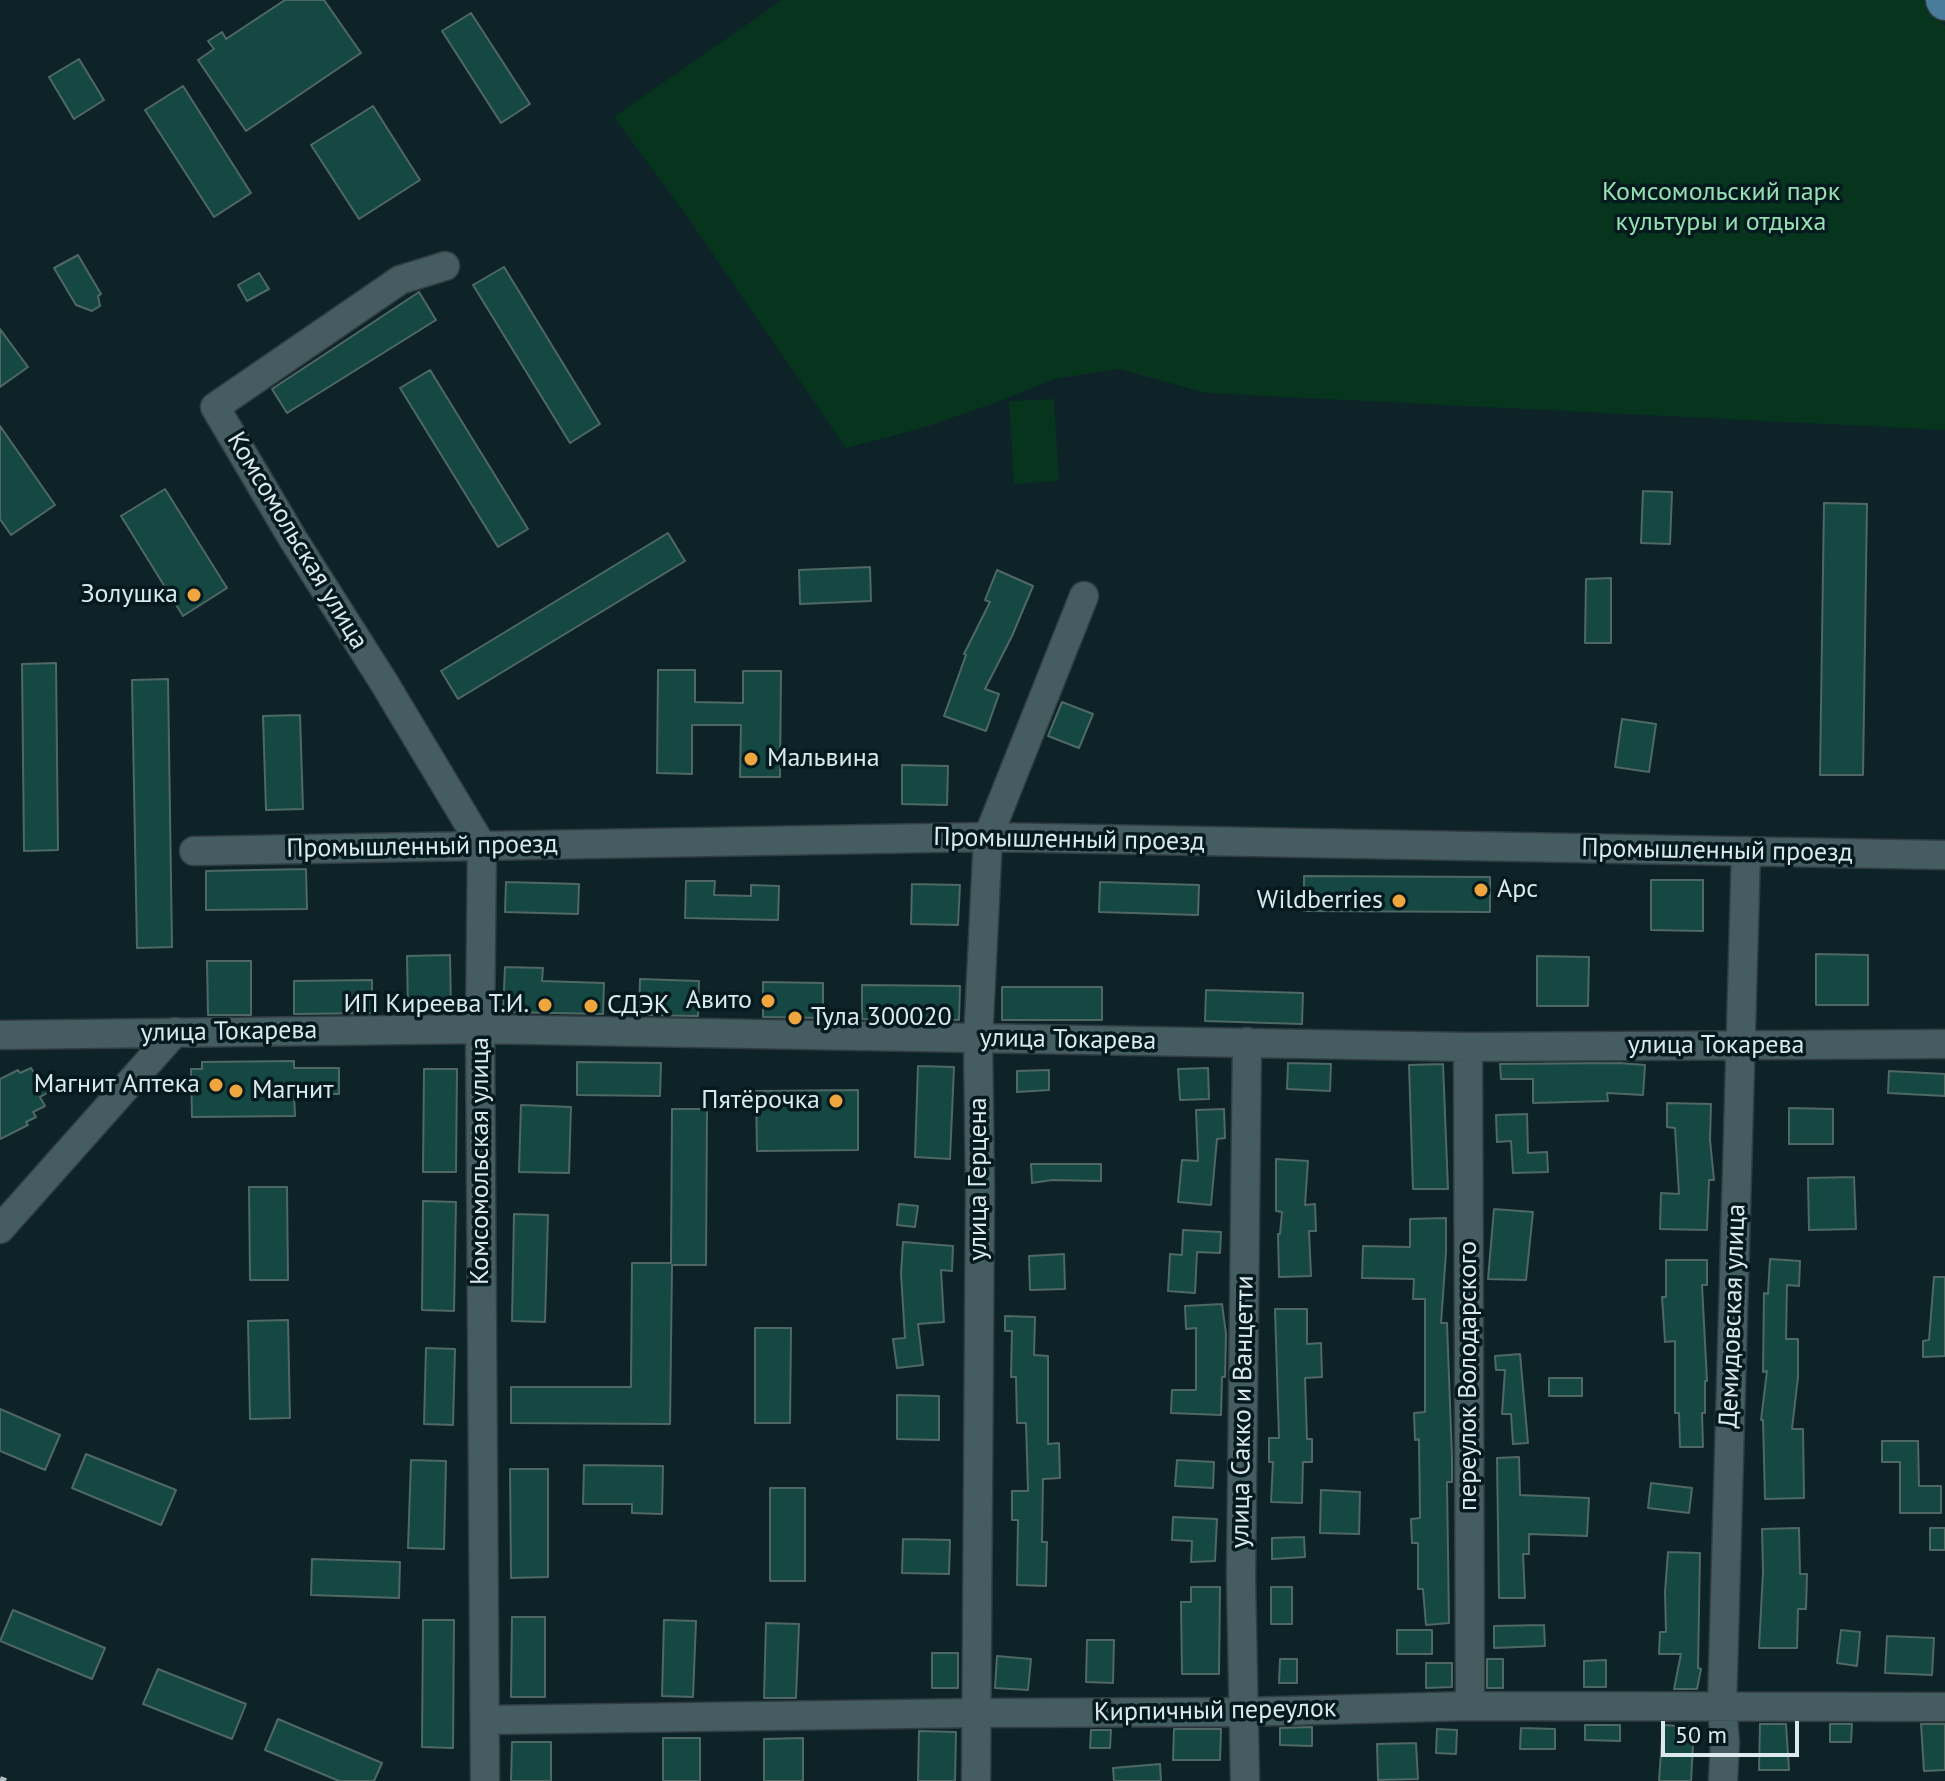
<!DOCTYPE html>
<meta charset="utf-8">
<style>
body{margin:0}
#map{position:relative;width:1945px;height:1781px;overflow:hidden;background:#0e2328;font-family:"PT Sans",sans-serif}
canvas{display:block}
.scale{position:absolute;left:1661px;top:1721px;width:138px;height:36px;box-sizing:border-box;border:4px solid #dce9ec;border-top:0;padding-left:10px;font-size:24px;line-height:28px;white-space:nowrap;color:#dce9ec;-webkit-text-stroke:6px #051a1e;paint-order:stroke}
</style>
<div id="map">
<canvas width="1945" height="1781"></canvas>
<div class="scale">50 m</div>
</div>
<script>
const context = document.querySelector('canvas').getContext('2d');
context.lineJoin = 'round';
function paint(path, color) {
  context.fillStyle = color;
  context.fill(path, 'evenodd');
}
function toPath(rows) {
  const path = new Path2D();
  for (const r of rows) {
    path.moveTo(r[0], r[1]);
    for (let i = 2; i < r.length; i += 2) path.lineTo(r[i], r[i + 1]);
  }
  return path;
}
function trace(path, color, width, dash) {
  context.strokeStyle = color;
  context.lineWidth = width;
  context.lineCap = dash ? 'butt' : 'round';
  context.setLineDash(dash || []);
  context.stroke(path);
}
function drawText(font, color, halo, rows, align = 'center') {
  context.font = font + ' "PT Sans",sans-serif';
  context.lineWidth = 7;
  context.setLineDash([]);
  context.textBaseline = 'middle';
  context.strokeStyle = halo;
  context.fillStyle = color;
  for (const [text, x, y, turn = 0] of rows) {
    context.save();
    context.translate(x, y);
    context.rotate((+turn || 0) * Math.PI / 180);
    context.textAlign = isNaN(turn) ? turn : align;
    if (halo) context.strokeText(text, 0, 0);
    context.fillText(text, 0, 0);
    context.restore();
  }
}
paint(toPath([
 [782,0,1924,0,1945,26,1945,430,1206,393,1119,369,1054,379,997,402,926,427,846,448,684,212,614,117],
 [1054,399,1059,481,1014,484,1009,401]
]), '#06341d');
const building = toPath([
 [285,0,324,0,361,53,246,131,198,60,214,49,208,41,222,32,226,39,285,0],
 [471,13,530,104,501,123,442,31,471,13],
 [79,59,104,100,74,119,49,77,79,59],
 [183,86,251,193,214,217,145,110,183,86],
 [373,106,420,180,359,219,311,145,373,106],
 [78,255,101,294,98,296,100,306,92,311,76,305,54,268,78,255],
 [504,267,600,424,570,443,473,285,504,267],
 [259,273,269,289,247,301,238,285,259,273],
 [419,292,436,320,287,413,272,389,419,292],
 [0,329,28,367,0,387,0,329],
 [430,370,528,529,498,547,400,388,430,370],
 [0,426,55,505,11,535,0,519,0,426],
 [165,489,227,588,183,616,121,516,165,489],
 [1643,491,1672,492,1670,544,1641,543,1643,491],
 [1824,503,1867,504,1863,775,1820,775,1824,503],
 [668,533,685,561,458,699,441,671,668,533],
 [870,567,871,601,800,604,799,570,870,567],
 [997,570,1033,586,1012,636,985,689,999,694,986,731,944,716,966,655,964,654,990,602,985,600,997,570],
 [1611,578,1611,643,1585,643,1586,579,1611,578],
 [56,663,58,850,24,851,22,664,56,663],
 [658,670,695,670,695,702,743,703,743,671,781,671,780,777,740,777,741,725,692,725,692,774,657,773,658,670],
 [168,679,172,947,137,948,132,680,168,679],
 [1062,702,1093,714,1079,748,1048,736,1062,702],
 [300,715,303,809,266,810,263,716,300,715],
 [1622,719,1656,724,1649,772,1615,767,1622,719],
 [902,765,948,766,947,805,902,804,902,765],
 [306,869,307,909,206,910,206,871,306,869],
 [1304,876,1490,877,1490,912,1304,911,1304,876],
 [1651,880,1703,880,1703,931,1651,930,1651,880],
 [686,881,715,881,714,895,751,896,751,885,779,886,778,920,685,918,686,881],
 [506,882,579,884,578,914,505,912,506,882],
 [1100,882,1199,885,1198,915,1099,912,1100,882],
 [912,884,960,885,958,925,911,924,912,884],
 [1816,954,1868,955,1868,1005,1816,1005,1816,954],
 [450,955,451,1011,408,1012,407,956,450,955],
 [1537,956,1589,957,1588,1006,1537,1006,1537,956],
 [207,961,251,961,251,1015,208,1015,207,961],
 [505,967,543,968,542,981,604,983,603,1014,503,1012,505,967],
 [640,979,699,981,698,1016,639,1015,640,979],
 [372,980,372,1013,294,1014,294,981,372,980],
 [763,982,823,983,823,1018,763,1017,763,982],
 [862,985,960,986,959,1020,862,1019,862,985],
 [1002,987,1102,987,1102,1020,1002,1020,1002,987],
 [1206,990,1303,993,1302,1024,1205,1021,1206,990],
 [294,1061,294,1068,339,1068,339,1094,294,1094,295,1116,192,1117,191,1069,202,1069,202,1062,294,1061],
 [577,1062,661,1063,660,1096,577,1095,577,1062],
 [1288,1063,1331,1064,1330,1091,1287,1089,1288,1063],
 [1618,1063,1645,1065,1643,1095,1607,1093,1608,1101,1533,1103,1533,1079,1501,1079,1500,1064,1618,1063],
 [1443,1064,1448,1189,1413,1189,1409,1065,1443,1064],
 [918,1066,954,1067,950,1159,915,1157,918,1066],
 [31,1068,37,1078,40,1076,49,1092,40,1097,45,1106,33,1112,36,1117,26,1122,28,1125,0,1139,0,1079,18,1070,20,1073,31,1068],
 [1208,1068,1209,1099,1180,1100,1178,1069,1208,1068],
 [424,1069,457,1069,456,1172,423,1172,424,1069],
 [1049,1070,1049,1090,1017,1092,1017,1071,1049,1070],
 [1889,1071,1945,1074,1945,1096,1888,1093,1889,1071],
 [858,1090,858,1150,757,1151,756,1091,858,1090],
 [1667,1103,1711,1104,1710,1140,1714,1180,1709,1180,1707,1230,1660,1229,1661,1193,1679,1194,1675,1128,1667,1127,1667,1103],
 [521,1105,571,1107,569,1173,519,1172,521,1105],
 [1789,1108,1833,1109,1833,1144,1789,1144,1789,1108],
 [672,1109,707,1109,706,1265,672,1265,670,1424,511,1423,511,1387,631,1387,632,1263,671,1263,672,1109],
 [1224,1109,1225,1138,1217,1139,1211,1205,1178,1202,1182,1160,1198,1161,1196,1110,1224,1109],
 [1527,1114,1528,1153,1547,1152,1548,1172,1513,1173,1511,1141,1497,1142,1496,1115,1527,1114],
 [1276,1159,1308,1161,1305,1205,1315,1204,1316,1231,1309,1231,1311,1276,1279,1277,1278,1234,1280,1234,1282,1212,1276,1211,1276,1159],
 [1031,1164,1101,1164,1101,1181,1052,1180,1032,1183,1031,1164],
 [1854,1177,1856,1229,1809,1230,1808,1178,1854,1177],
 [249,1187,287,1187,288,1280,250,1280,249,1187],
 [423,1201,456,1202,454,1311,422,1310,423,1201],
 [899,1204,918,1206,915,1227,897,1225,899,1204],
 [1494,1209,1533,1212,1526,1280,1488,1279,1494,1209],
 [514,1214,548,1215,545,1322,512,1321,514,1214],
 [1446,1218,1446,1252,1441,1323,1447,1323,1452,1458,1452,1482,1447,1482,1449,1623,1426,1625,1423,1589,1418,1589,1418,1543,1412,1543,1411,1519,1420,1518,1419,1439,1415,1440,1414,1413,1425,1412,1425,1299,1413,1299,1414,1279,1362,1278,1363,1246,1410,1247,1410,1219,1446,1218],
 [1183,1230,1221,1232,1220,1253,1197,1252,1195,1293,1168,1291,1170,1254,1182,1255,1183,1230],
 [903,1242,953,1246,952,1271,941,1270,944,1322,918,1324,923,1365,897,1368,893,1339,905,1338,901,1273,903,1242],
 [1064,1254,1065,1289,1030,1290,1029,1256,1064,1254],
 [1770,1259,1800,1261,1799,1286,1787,1285,1786,1339,1798,1339,1798,1377,1792,1429,1803,1429,1804,1498,1765,1499,1763,1420,1761,1420,1767,1371,1763,1372,1764,1293,1768,1294,1770,1259],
 [1666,1260,1707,1260,1707,1285,1702,1285,1707,1381,1705,1381,1705,1413,1702,1413,1703,1447,1680,1447,1679,1413,1675,1413,1675,1341,1665,1342,1662,1297,1666,1297,1666,1260],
 [1934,1277,1945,1277,1945,1356,1923,1357,1923,1341,1929,1340,1934,1277],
 [1222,1304,1226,1334,1225,1377,1222,1377,1221,1415,1171,1413,1172,1390,1196,1390,1196,1328,1186,1329,1185,1306,1222,1304],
 [1275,1309,1307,1309,1307,1344,1321,1343,1322,1377,1305,1378,1307,1439,1312,1439,1312,1462,1303,1462,1302,1503,1271,1502,1273,1462,1269,1462,1269,1438,1279,1438,1275,1309],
 [1005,1316,1035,1317,1034,1355,1048,1356,1048,1444,1059,1443,1060,1478,1043,1479,1042,1542,1047,1542,1046,1586,1017,1585,1018,1520,1012,1520,1012,1491,1028,1491,1026,1423,1017,1423,1016,1377,1011,1377,1012,1331,1005,1331,1005,1316],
 [288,1320,290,1418,250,1419,248,1321,288,1320],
 [755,1328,791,1328,790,1423,755,1423,755,1328],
 [426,1348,455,1349,453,1425,424,1424,426,1348],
 [1520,1354,1528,1443,1513,1444,1511,1414,1502,1414,1505,1370,1496,1370,1495,1356,1520,1354],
 [1549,1378,1582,1378,1582,1396,1549,1396,1549,1378],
 [897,1395,939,1396,939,1440,897,1439,897,1395],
 [0,1409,60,1435,45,1470,0,1451,0,1409],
 [1882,1441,1918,1441,1919,1486,1941,1486,1941,1513,1900,1513,1900,1462,1882,1462,1882,1441],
 [86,1454,176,1490,161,1525,72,1488,86,1454],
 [1519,1457,1520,1495,1589,1498,1587,1536,1529,1534,1529,1554,1523,1554,1525,1598,1499,1598,1497,1458,1519,1457],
 [411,1460,446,1461,444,1549,408,1548,411,1460],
 [1177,1460,1214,1462,1213,1488,1175,1486,1177,1460],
 [584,1465,663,1466,662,1514,632,1513,632,1504,583,1504,584,1465],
 [510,1469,548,1469,548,1577,511,1578,510,1469],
 [1651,1483,1692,1488,1689,1513,1648,1508,1651,1483],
 [770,1488,805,1488,805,1581,770,1581,770,1488],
 [1321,1490,1360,1492,1359,1534,1320,1533,1321,1490],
 [1173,1517,1217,1519,1215,1561,1191,1562,1192,1541,1172,1540,1173,1517],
 [1799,1528,1800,1574,1807,1574,1806,1609,1798,1609,1797,1648,1759,1648,1763,1572,1762,1529,1799,1528],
 [1930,1528,1945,1528,1945,1550,1930,1550,1930,1528],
 [1304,1537,1305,1557,1272,1559,1272,1538,1304,1537],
 [903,1539,950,1540,949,1574,902,1573,903,1539],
 [1668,1552,1700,1553,1698,1668,1701,1669,1697,1689,1674,1689,1681,1654,1659,1654,1660,1632,1666,1632,1665,1592,1668,1552],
 [312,1559,400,1562,399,1598,311,1595,312,1559],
 [1191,1587,1220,1587,1219,1674,1182,1674,1181,1602,1191,1602,1191,1587],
 [1271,1587,1292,1587,1292,1624,1271,1624,1271,1587],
 [13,1610,105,1648,92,1679,0,1641,13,1610],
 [512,1617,545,1617,545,1697,511,1697,512,1617],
 [423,1620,454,1620,453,1748,422,1747,423,1620],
 [664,1620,696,1621,693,1697,662,1696,664,1620],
 [766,1623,799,1624,796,1698,764,1698,766,1623],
 [1544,1625,1545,1646,1494,1648,1494,1626,1544,1625],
 [1397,1630,1432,1630,1432,1654,1397,1654,1397,1630],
 [1841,1630,1860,1632,1857,1666,1837,1663,1841,1630],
 [1887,1636,1934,1638,1932,1675,1885,1673,1887,1636],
 [1087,1640,1114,1640,1113,1683,1086,1682,1087,1640],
 [932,1653,958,1653,958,1688,932,1688,932,1653],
 [997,1656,1031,1659,1028,1690,995,1688,997,1656],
 [1280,1659,1297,1659,1297,1683,1279,1683,1280,1659],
 [1487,1659,1503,1659,1503,1688,1487,1688,1487,1659],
 [1606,1660,1606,1687,1584,1687,1584,1661,1606,1660],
 [1426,1663,1452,1663,1452,1687,1426,1688,1426,1663],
 [158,1669,246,1704,232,1739,143,1704,158,1669],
 [278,1719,382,1763,374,1781,339,1781,265,1750,278,1719],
 [1760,1724,1786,1724,1789,1770,1759,1770,1760,1724],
 [1830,1724,1852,1724,1851,1742,1830,1742,1830,1724],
 [1921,1724,1945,1724,1945,1770,1924,1771,1921,1724],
 [1585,1725,1620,1725,1620,1741,1585,1740,1585,1725],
 [1663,1725,1694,1727,1691,1781,1659,1781,1663,1725],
 [1312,1727,1312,1746,1280,1745,1280,1728,1312,1727],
 [1521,1728,1555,1729,1555,1749,1520,1749,1521,1728],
 [1174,1729,1221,1729,1220,1760,1173,1760,1174,1729],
 [1437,1729,1457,1730,1456,1754,1436,1753,1437,1729],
 [1091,1730,1111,1730,1110,1748,1090,1748,1091,1730],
 [919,1731,956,1732,955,1781,918,1781,919,1731],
 [663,1738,700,1738,700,1781,663,1781,663,1738],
 [803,1738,803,1781,764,1781,764,1739,803,1738],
 [512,1742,551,1742,551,1781,511,1781,512,1742],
 [1416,1743,1418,1779,1378,1780,1377,1744,1416,1743],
 [1160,1764,1161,1781,1114,1781,1113,1768,1160,1764]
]);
paint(building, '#154842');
trace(building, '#506864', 2);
const minor = toPath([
 [445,266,400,280,215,407,293,539,383,681,482,846,480,1029,485,1781],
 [194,851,988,837,1945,855],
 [0,1035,480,1029,1468,1047,1945,1044],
 [1468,1047,1470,1706],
 [0,1229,175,1032],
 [485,1720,976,1713,1243,1712,1470,1706,1945,1707],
 [976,1781,980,1190,978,1040,988,837,1084,596],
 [1245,1781,1241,1578,1247,1042],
 [1723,1781,1725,1742,1722,1706,1746,851]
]);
const major = toPath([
 [1944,0,1945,2]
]);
trace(minor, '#303d41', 31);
trace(major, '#303d41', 39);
trace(minor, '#455c61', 28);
trace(major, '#497c9a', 36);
trace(toPath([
 [0,1779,6,1781]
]), '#b0bfc2', 6, [16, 8]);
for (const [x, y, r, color] of [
 [194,595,8,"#f0a63f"],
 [751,759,8,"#f0a63f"],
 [1481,890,8,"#f0a63f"],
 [1399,901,8,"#f0a63f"],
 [768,1001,8,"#f0a63f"],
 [545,1005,8,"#f0a63f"],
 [591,1006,8,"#f0a63f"],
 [795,1018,8,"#f0a63f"],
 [216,1085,8,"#f0a63f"],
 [236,1091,8,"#f0a63f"],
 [836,1101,8,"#f0a63f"]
]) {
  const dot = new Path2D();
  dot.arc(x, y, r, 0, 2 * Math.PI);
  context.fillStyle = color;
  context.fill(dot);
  trace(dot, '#051a1e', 3);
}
drawText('26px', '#96e0b1', '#051a1e', [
 ["Комсомольский парк",1721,193],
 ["культуры и отдыха",1721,223]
]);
drawText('26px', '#dce9ec', '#051a1e', [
 ["Комсомольская улица",297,541,59],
 ["Промышленный проезд",1069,840,1],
 ["Промышленный проезд",422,847,-1],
 ["Промышленный проезд",1717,851,1],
 ["улица Токарева",229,1032,-1],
 ["улица Токарева",1068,1040,1],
 ["улица Токарева",1716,1046],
 ["Комсомольская улица",481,1161,-90],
 ["улица Герцена",979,1179,-90],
 ["Демидовская улица",1733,1316,-88],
 ["переулок Володарского",1469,1376,-90],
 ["улица Сакко и Ванцетти",1243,1412,-89],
 ["Кирпичный переулок",1215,1711,-1]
]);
drawText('26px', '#dce9ec', '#051a1e', [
 ["Золушка",178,595],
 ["Мальвина",767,759,"left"],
 ["Арс",1497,890,"left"],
 ["Wildberries",1383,901],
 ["Авито",752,1001],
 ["ИП Киреева Т.И.",529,1005],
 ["СДЭК",607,1006,"left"],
 ["Тула 300020",811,1018,"left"],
 ["Магнит Аптека",200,1085],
 ["Магнит",252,1091,"left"],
 ["Пятёрочка",820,1101]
], 'right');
</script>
